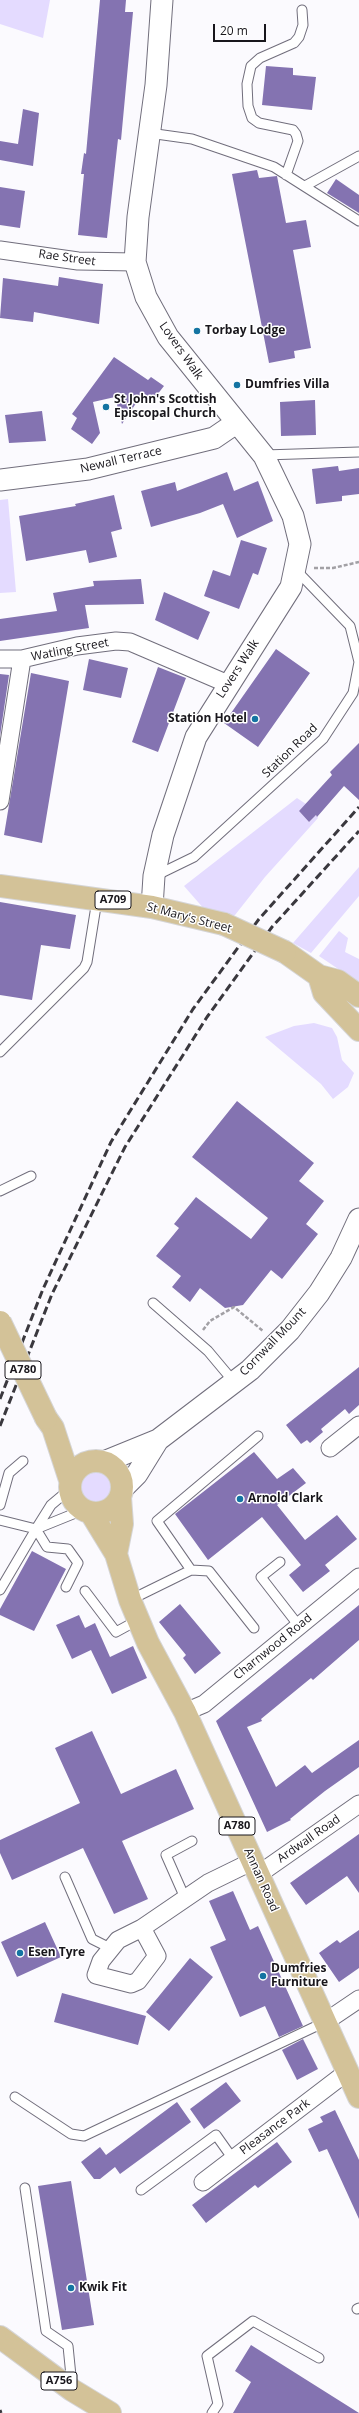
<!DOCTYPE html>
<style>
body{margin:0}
#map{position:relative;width:359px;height:2413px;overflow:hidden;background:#fbfafe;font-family:"Open Sans",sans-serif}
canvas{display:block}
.scale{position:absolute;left:213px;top:24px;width:53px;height:18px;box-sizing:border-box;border:2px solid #18161c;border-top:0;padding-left:5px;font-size:12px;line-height:14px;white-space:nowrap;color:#18161c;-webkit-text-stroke:3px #fff;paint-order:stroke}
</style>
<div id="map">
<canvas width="359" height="2413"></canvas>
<div class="scale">20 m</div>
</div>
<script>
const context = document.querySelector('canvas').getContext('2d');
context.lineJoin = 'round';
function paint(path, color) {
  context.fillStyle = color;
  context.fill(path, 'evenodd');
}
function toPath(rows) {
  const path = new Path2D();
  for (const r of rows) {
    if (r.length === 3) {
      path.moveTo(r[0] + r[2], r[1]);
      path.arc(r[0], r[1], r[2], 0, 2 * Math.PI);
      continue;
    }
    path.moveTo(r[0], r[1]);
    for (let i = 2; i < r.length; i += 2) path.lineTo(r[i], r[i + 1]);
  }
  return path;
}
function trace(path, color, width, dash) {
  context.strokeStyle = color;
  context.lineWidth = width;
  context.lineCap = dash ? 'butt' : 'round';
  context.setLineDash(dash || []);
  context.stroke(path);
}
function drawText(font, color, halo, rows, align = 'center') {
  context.font = font + ' "Open Sans",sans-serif';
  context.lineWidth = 3;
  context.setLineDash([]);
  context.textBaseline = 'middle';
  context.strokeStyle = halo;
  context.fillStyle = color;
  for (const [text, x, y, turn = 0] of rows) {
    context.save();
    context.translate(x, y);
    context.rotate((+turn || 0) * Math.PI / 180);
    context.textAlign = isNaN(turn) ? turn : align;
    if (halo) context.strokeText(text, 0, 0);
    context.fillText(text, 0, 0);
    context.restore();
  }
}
paint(toPath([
 [0,0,50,0,43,38,0,24],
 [8,499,16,592,0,593,0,500],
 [297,798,306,804,299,811,309,822,316,815,318,818,265,877,235,915,231,917,205,910,184,886],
 [359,867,359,896,311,953,293,943],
 [339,931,348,938,345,952,359,959,359,983,319,956],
 [314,1023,332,1028,337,1037,342,1060,354,1073,348,1087,333,1099,321,1084,265,1037,294,1026],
 [96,1487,18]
]), '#e4dbff');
paint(toPath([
 [100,0,126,0,125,12,133,12,121,140,118,139,107,238,78,235,84,174,81,174,84,153,86,154],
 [266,66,293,68,293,75,316,77,312,110,262,105],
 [23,109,39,113,33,166,0,160,0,141,18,144],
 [257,170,259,178,277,176,286,223,306,220,311,247,293,250,311,348,294,351,295,358,269,363,232,174],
 [336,179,359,195,359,213,327,193],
 [0,187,25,191,20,228,0,225],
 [59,277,103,284,99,324,34,312,33,322,0,318,3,278,58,286],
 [114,357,148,380,151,377,164,386,153,400,143,393,122,424,115,397,93,402,100,433,92,444,71,429,77,418,72,414],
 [315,400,316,435,281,436,280,402],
 [42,411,46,441,9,443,5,415],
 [338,466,339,471,359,468,359,494,342,496,342,501,316,504,312,469],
 [227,472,234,491,258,481,273,521,237,538,223,504,200,513,151,527,141,491,175,482,177,491],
 [114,495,122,529,111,532,117,557,89,563,86,550,26,561,19,516,76,506,75,504],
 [241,540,267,548,258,575,253,573,239,609,204,596,213,570,230,576],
 [141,579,144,604,85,605,89,628,0,641,0,619,57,611,53,593,94,586,93,581],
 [164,592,210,612,198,640,155,620],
 [276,649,310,673,258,747,224,723],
 [89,659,128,668,121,698,83,690],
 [158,667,186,678,158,752,132,742],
 [31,673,69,681,42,843,4,835],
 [0,674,9,675,0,736],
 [359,743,359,800,344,786,317,817,316,815,309,822,299,811,332,775,330,772],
 [0,902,76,915,70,949,41,945,32,1000,0,995],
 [237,1101,314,1163,299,1181,324,1201,306,1224,318,1234,282,1279,271,1270,243,1305,225,1308,200,1288,190,1302,172,1287,181,1276,156,1256,179,1228,174,1224,196,1197,251,1239,268,1218,192,1157],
 [359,1367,359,1405,349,1414,345,1409,321,1429,323,1432,310,1443,307,1440,301,1444,286,1425],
 [254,1452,277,1479,293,1468,306,1483,277,1505,305,1540,337,1515,357,1539,325,1565,330,1571,303,1592,289,1575,301,1565,262,1517,208,1560,175,1514],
 [32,1551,66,1569,34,1631,0,1615,0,1609],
 [180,1604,221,1653,195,1674,183,1658,186,1655,159,1622],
 [359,1605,359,1640,313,1680,311,1678,261,1719,262,1721,247,1727,276,1787,305,1765,312,1773,359,1740,359,1767,325,1791,290,1819,291,1820,267,1832,216,1721],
 [79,1615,85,1628,95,1623,110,1657,133,1646,147,1678,112,1694,91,1650,72,1659,56,1625],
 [92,1731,121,1794,176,1769,194,1809,122,1841,148,1899,114,1914,83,1848,12,1880,0,1853,0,1840,80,1803,55,1748],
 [359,1834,359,1893,347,1876,306,1905,290,1883],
 [233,1891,250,1930,258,1926,303,2026,279,2037,265,2006,240,2017,210,1947,226,1940,209,1901],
 [45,1922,61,1957,17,1977,1,1942],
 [359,1930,359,1968,339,1982,319,1953,337,1940,340,1943],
 [190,1958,213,1977,169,2031,146,2012],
 [62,1993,146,2016,138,2045,54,2022],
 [303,2039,318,2069,297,2080,282,2050],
 [226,2082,241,2101,204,2129,190,2109],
 [177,2102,191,2122,120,2174,115,2167,100,2179,94,2179,81,2162,100,2147,106,2155],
 [335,2110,359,2160,359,2219,327,2149,319,2152,308,2129,323,2122,320,2117],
 [277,2142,292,2162,258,2188,255,2185,206,2223,192,2205],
 [71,2181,94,2325,62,2330,38,2186],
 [251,2345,359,2413,233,2413,251,2382,235,2371]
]), '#8473b1');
const service = toPath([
 [149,133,192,139,274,167,359,221],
 [286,175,298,141,296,134,293,130,259,123,252,118,248,106,247,84,251,66,260,58,294,43,299,37,303,25,302,10],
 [305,186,359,156],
 [264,455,359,452],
 [155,876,194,857,323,739,353,693,359,662,350,626,296,570],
 [0,1052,84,968,87,962,97,900],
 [0,1191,31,1176],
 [153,1303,208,1351,234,1382],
 [70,1489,51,1505,36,1529,83,1510],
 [0,1505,9,1473,23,1461],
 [0,1520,36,1529,47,1547,68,1549,78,1563,66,1587],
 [280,1562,261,1577,299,1626],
 [191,1570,157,1521,258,1436],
 [0,1590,36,1529],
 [85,1591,116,1632,138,1620],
 [130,1600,191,1570,209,1571,254,1628],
 [65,1877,92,1939,110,1948],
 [185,1898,166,1855,192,1841],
 [15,2097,71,2134,84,2136,325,2022],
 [25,2188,46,2331,68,2346,72,2386],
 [141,2190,216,2135,233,2159],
 [357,2309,359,2308],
 [212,2413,218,2404,207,2356,253,2321,319,2358]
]);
const minor = toPath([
 [0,250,78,261,135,262],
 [0,659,22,659,77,646,116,641,130,642,228,684],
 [0,801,22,659],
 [330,1448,359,1425],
 [185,1712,204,1704,359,1577],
 [259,1874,359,1804],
 [142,1928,157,1956,138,1981,131,1984,96,1975,101,1961,118,1940,142,1928,208,1883,253,1861],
 [325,2022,359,1999],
 [203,2182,347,2072]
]);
const tertiary = toPath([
 [0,480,88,469,214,438,236,423],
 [152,907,154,876,163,835,196,737,291,587,300,544,293,516,264,456,168,337,146,297,135,262,138,217,156,85,162,0],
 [104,1462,158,1440,250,1370,290,1330,319,1293,341,1258,359,1219],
 [122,1489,137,1474,158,1440]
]);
const primary = toPath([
 [0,886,152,907,224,924],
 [285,952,319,976,338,981,359,996],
 [319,976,324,993,359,1030],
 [46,1418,53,1428,70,1480],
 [96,1487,26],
 [91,1513,116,1554,130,1600,148,1643,185,1712,359,2097],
 [116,1554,122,1524,120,1497],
 [0,2337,72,2390,110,2413]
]);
trace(service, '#716e7c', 11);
trace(minor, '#716e7c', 19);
trace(tertiary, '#716e7c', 23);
trace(primary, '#d5d5d6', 24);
trace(toPath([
 [314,568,333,568,359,562],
 [203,1330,210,1321,234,1307,263,1331]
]), '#a2a0a5', 2.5, [4, 2]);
trace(service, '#fff', 9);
trace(minor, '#fff', 17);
trace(tertiary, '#fff', 21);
trace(primary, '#d3c298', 22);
trace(toPath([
 [0,1399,43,1289,111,1142,193,1009,259,919,359,807],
 [0,1426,52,1294,125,1147,207,1017,272,927,359,831],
 [0,2410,1,2413]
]), '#3a383e', 3, [8, 4]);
const primaryBridge = toPath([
 [224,924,285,952],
 [0,1322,46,1418]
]);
trace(primaryBridge, '#d5d5d6', 24, []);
trace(primaryBridge, '#d3c298', 22);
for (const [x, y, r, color] of [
 [197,331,4,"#1474a2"],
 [237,385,4,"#1474a2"],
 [106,407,4,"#1474a2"],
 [255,719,4,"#1474a2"],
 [240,1499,4,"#1474a2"],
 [20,1953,4,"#1474a2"],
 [263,1976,4,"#1474a2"],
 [71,2288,4,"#1474a2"]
]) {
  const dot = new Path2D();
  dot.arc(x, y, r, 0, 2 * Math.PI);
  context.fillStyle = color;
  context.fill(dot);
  trace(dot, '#fff', 1.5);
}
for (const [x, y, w] of [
 [113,900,36],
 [23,1370,36],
 [237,1826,36],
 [59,2381,36]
]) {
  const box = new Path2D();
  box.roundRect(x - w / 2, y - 9, w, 18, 3);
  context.fillStyle = '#fff';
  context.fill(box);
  trace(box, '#18161c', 1);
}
drawText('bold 11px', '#18161c', null, [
 ["A709",113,900],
 ["A780",23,1370],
 ["A780",237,1826],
 ["A756",59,2381]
]);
drawText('12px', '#18161c', '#fff', [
 ["Rae Street",67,258,8],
 ["Lovers Walk",181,351,55],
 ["Newall Terrace",121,460,-13],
 ["Watling Street",70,650,-11],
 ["Lovers Walk",238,669,-57],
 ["Station Road",290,751,-44],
 ["St Mary's Street",189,918,15],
 ["Cornwall Mount",273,1342,-46],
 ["Charnwood Road",273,1647,-39],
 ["Ardwall Road",309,1839,-35],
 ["Annan Road",261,1880,66],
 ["Pleasance Park",275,2127,-37]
]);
drawText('bold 12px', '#18161c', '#fff', [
 ["Torbay Lodge",205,331],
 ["Dumfries Villa",245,385],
 ["St John's Scottish",114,400],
 ["Episcopal Church",114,414],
 ["Station Hotel",247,719,"right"],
 ["Arnold Clark",248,1499],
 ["Esen Tyre",28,1953],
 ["Dumfries",271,1969],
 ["Furniture",271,1983],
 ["Kwik Fit",79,2288]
], 'left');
</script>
